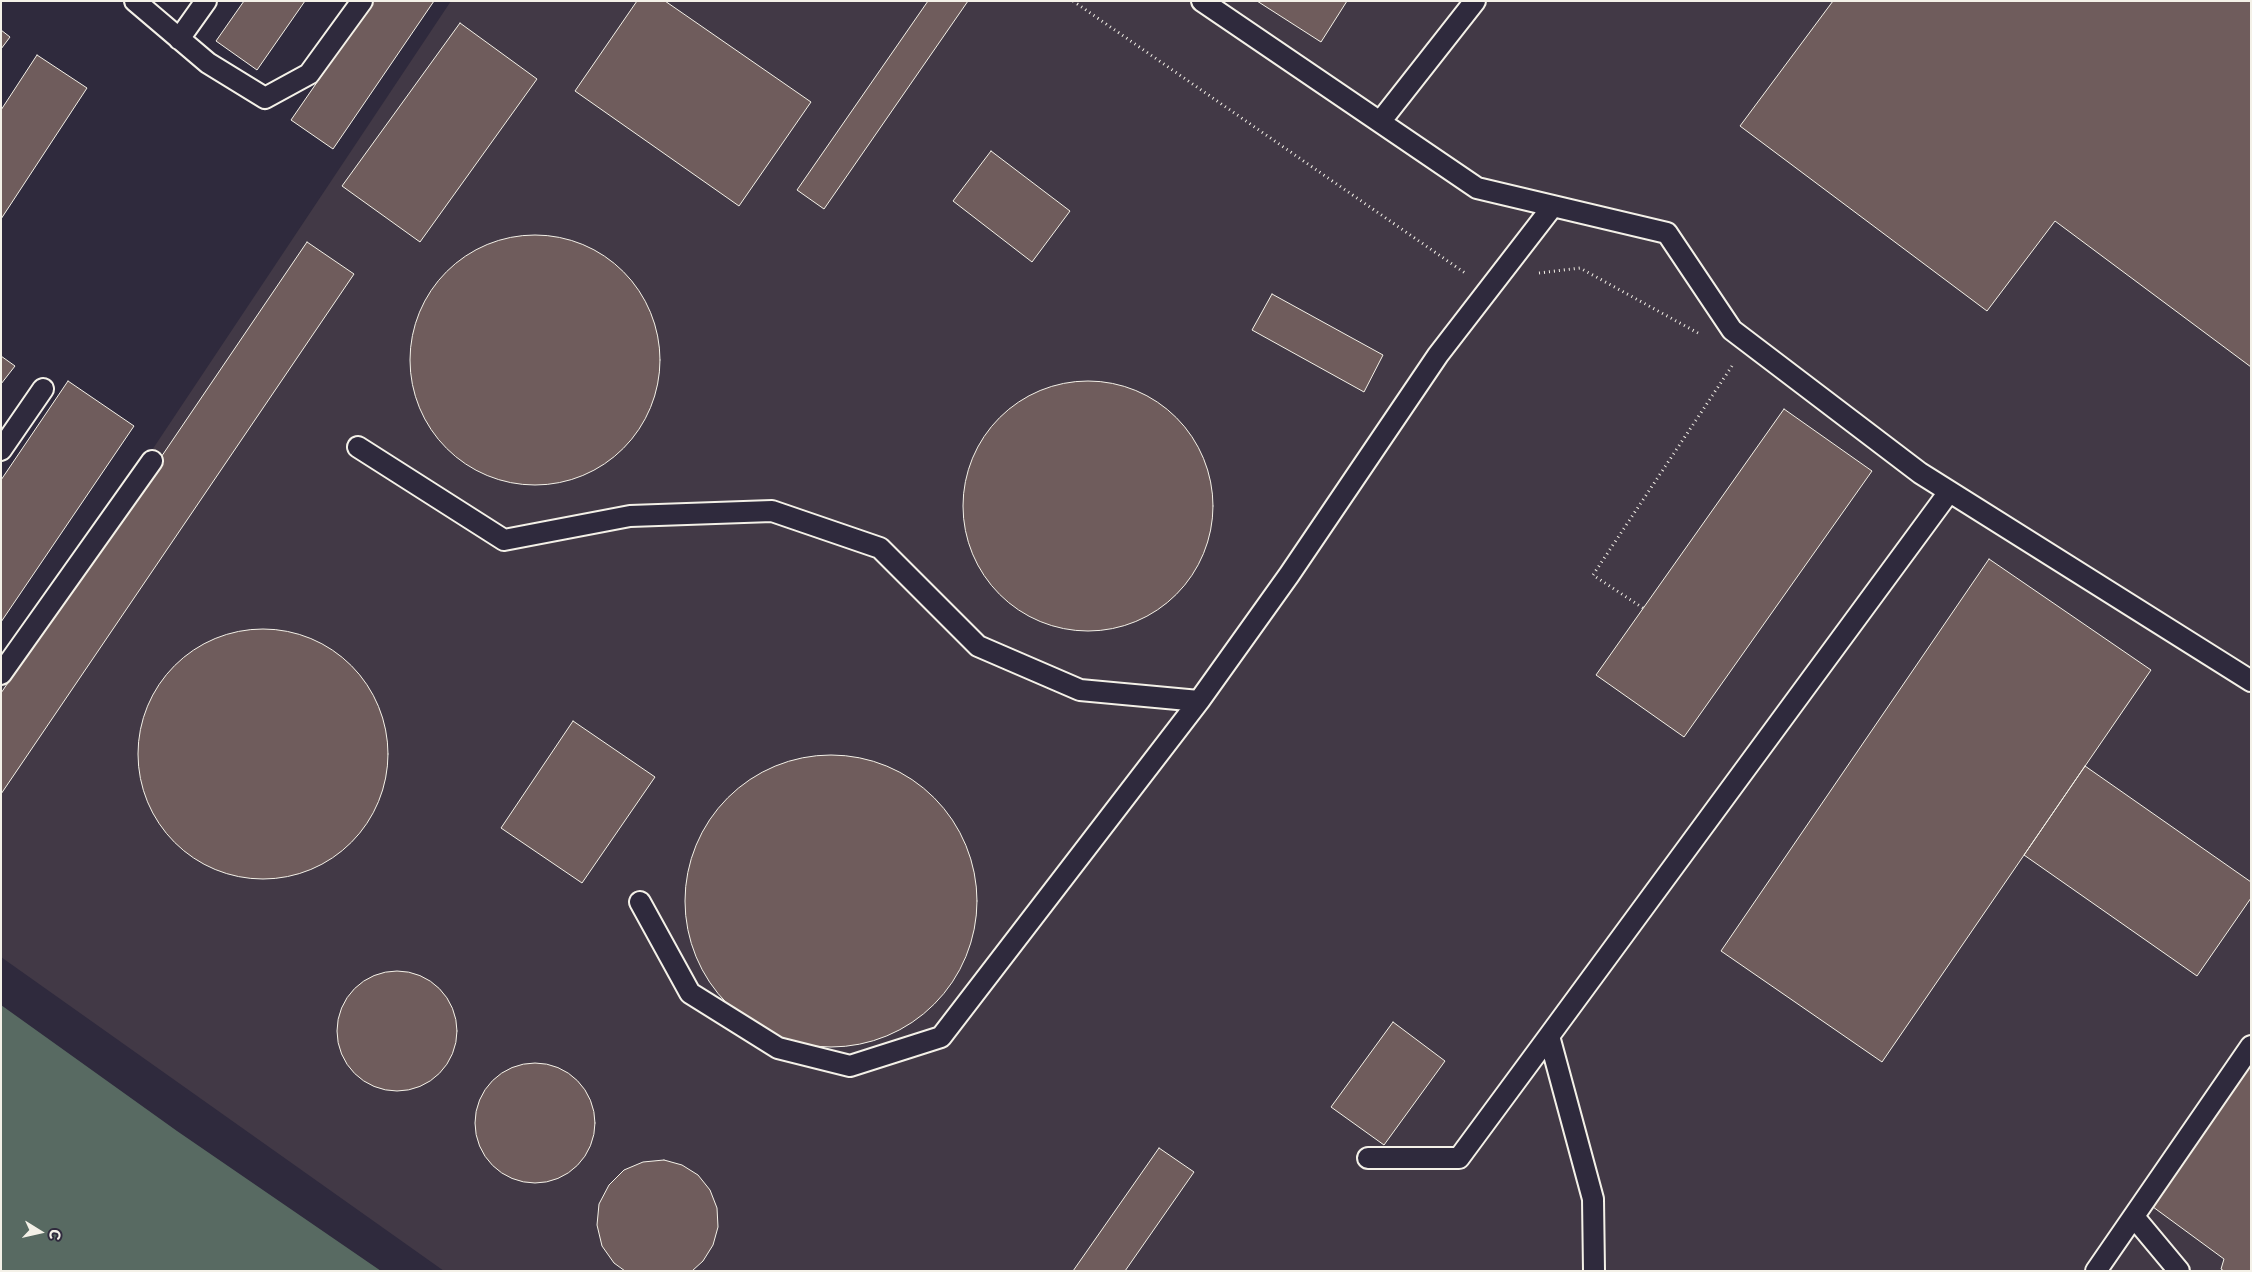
<!DOCTYPE html>
<meta charset="utf-8">
<style>
body{margin:0}
#map{position:relative;width:2252px;height:1272px;overflow:hidden;background:#2f2a3d;font-family:"Playpen Sans",sans-serif}
canvas{display:block}
.frame{position:absolute;inset:0;border:2px solid #f4f1e8;pointer-events:none}
.north{position:absolute;left:15px;top:1207px;width:50px;height:50px;-webkit-text-stroke:4px #2f2a3d;paint-order:stroke;rotate:100deg;font-size:14px;font-weight:700;line-height:20px;text-align:center;color:#f4f1e8}
.north::after{content:'';display:block;margin:auto;width:18px;height:22px;background:#f4f1e8;clip-path:polygon(50% 0,100% 100%,50% 72%,0 100%)}
</style>
<div id="map">
<canvas width="2252" height="1272"></canvas>
<div class="frame"></div>
<div class="north">С</div>
</div>
<script>
const context = document.querySelector('canvas').getContext('2d');
context.lineJoin = 'round';
function paint(path, color) {
  context.fillStyle = color;
  context.fill(path, 'evenodd');
}
function toPath(rows) {
  const path = new Path2D();
  for (const r of rows) {
    if (r.length === 3) {
      path.moveTo(r[0] + r[2], r[1]);
      path.arc(r[0], r[1], r[2], 0, 2 * Math.PI);
      continue;
    }
    path.moveTo(r[0], r[1]);
    for (let i = 2; i < r.length; i += 2) path.lineTo(r[i], r[i + 1]);
  }
  return path;
}
function trace(path, color, width, dash) {
  context.strokeStyle = color;
  context.lineWidth = width;
  context.lineCap = dash ? 'butt' : 'round';
  context.setLineDash(dash || []);
  context.stroke(path);
}
paint(toPath([
 [451,1,2251,1,2251,1271,444,1271,1,957,1,677]
]), '#423946');
paint(toPath([
 [1,1005,177,1131,381,1271,1,1271]
]), '#586a62');
const building = toPath([
 [244,1,305,1,257,70,216,41,244,1],
 [373,1,434,1,333,149,291,120,373,1],
 [637,1,665,1,811,102,739,206,575,91,637,1],
 [928,1,968,1,824,209,797,190,928,1],
 [1257,1,1347,1,1321,42,1257,1],
 [1833,1,2251,1,2251,367,2055,221,1987,311,1740,126,1833,1],
 [460,23,537,79,420,242,342,186,460,23],
 [1,30,10,37,1,49,1,30],
 [37,55,87,88,1,219,1,110,37,55],
 [991,151,1070,211,1032,262,953,201,991,151],
 [535,360,125],
 [307,242,354,274,1,794,1,693,307,242],
 [1272,294,1383,355,1364,392,1252,330,1272,294],
 [1,356,15,366,1,384,1,356],
 [68,381,134,426,1,622,1,480,68,381],
 [1088,506,125],
 [1784,409,1872,471,1684,737,1596,675,1784,409],
 [1989,559,2151,670,1882,1062,1721,951,1989,559],
 [263,754,125],
 [573,721,655,777,582,883,501,828,573,721],
 [831,901,146],
 [2085,766,2251,882,2251,898,2197,976,2024,855,2085,766],
 [397,1031,60],
 [1393,1022,1445,1061,1384,1145,1331,1107,1393,1022],
 [2251,1062,2251,1271,2224,1271,2221,1269,2224,1259,2149,1204,2251,1062],
 [535,1123,60],
 [1159,1148,1194,1172,1125,1271,1073,1271,1159,1148],
 [664,1160,682,1165,698,1175,710,1190,717,1208,718,1227,713,1245,703,1261,692,1271,625,1271,614,1263,602,1246,597,1225,599,1204,609,1185,624,1170,643,1162,664,1160]
]);
paint(building, '#6f5c5c');
trace(building, '#f4f1e8', 1);
const service = toPath([
 [135,1,208,63,265,98,309,74,362,1],
 [1202,1,1477,188,1667,233,1732,330,1920,473,2251,681],
 [179,39,206,1],
 [1380,122,1475,1],
 [358,447,504,540,630,516,772,511,880,548,978,646,1080,690,1199,701,1289,575,1438,355,1553,206],
 [1,450,43,389],
 [1,674,152,461],
 [640,902,690,993,778,1048,850,1066,941,1037,1199,701],
 [1368,1158,1459,1158,1549,1036],
 [2134,1217,2179,1271],
 [1594,1271,1593,1199,1549,1036,1949,492],
 [2096,1271,2251,1046]
]);
trace(service, '#f4f1e8', 24);
trace(toPath([
 [1073,1,1465,273],
 [1539,273,1580,268,1698,333],
 [1643,608,1593,575,1732,366]
]), '#f4f1e8', 3, [1, 4]);
trace(service, '#2f2a3d', 20);
</script>
